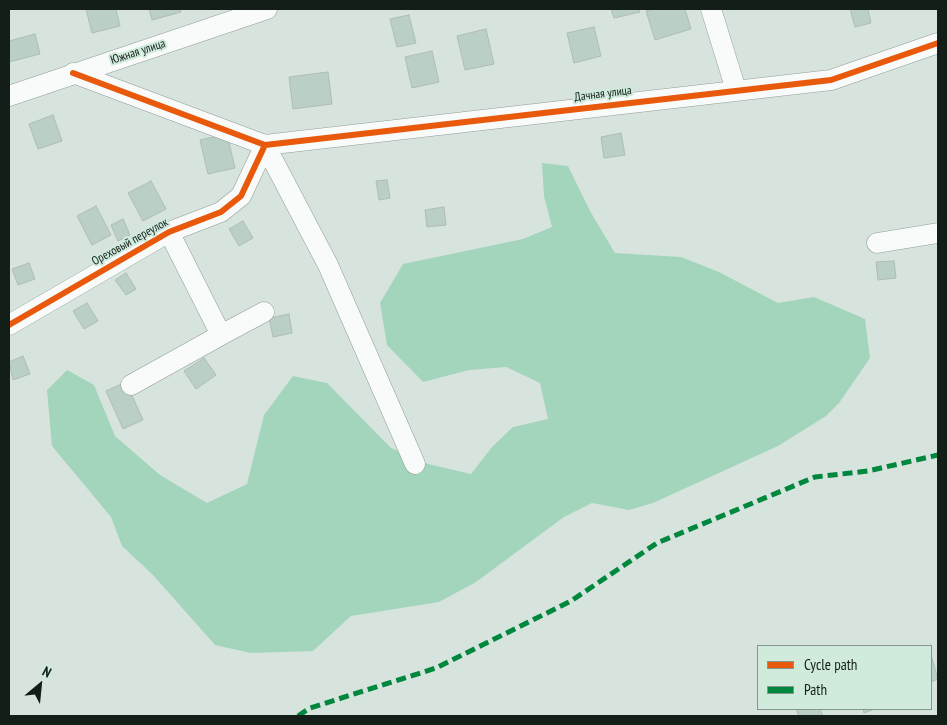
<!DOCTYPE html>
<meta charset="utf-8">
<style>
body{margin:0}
#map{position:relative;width:947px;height:725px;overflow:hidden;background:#d6e4dd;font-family:"PT Sans Narrow",sans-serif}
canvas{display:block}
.frame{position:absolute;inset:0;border:10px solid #141e19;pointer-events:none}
.legend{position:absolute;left:757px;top:645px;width:175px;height:65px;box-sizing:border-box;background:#d0eadc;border:1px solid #85988e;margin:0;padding:6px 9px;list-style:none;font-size:15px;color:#141e19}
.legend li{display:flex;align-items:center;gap:10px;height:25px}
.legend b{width:25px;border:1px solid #85988e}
.north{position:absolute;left:15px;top:660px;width:50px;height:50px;-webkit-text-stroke:4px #d0eadc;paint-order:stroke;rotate:28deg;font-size:14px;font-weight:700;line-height:20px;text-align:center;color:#141e19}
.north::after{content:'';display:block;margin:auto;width:18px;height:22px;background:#141e19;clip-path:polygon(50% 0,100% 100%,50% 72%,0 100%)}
</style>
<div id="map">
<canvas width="947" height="725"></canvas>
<div class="frame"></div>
<ul class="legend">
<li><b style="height:6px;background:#e8590c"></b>Cycle path</li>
<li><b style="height:6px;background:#00873e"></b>Path</li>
</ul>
<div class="north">N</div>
</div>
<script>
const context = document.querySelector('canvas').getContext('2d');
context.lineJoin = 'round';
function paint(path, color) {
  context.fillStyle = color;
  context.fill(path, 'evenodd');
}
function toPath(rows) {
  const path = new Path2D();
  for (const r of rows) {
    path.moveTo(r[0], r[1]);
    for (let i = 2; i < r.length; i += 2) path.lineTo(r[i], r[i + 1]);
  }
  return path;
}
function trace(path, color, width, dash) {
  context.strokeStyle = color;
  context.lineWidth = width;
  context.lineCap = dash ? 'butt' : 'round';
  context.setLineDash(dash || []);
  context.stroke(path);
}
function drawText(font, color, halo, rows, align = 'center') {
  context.font = font + ' "PT Sans Narrow",sans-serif';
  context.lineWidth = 4;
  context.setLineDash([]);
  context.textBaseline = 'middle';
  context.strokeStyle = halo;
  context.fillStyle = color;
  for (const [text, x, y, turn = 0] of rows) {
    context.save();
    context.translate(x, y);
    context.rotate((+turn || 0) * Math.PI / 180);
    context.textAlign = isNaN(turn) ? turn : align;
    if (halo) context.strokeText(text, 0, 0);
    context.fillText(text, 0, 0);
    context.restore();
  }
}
paint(toPath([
 [542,163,568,166,590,211,615,253,681,257,719,272,778,303,814,297,865,319,870,358,839,403,826,416,778,446,653,503,629,510,592,503,564,517,476,582,439,602,351,616,313,651,251,653,215,645,153,575,122,546,111,517,52,446,47,390,67,370,94,385,115,436,160,475,207,503,247,484,264,415,293,376,327,383,391,448,428,464,471,474,492,447,513,427,548,419,540,383,506,367,469,370,423,382,387,345,380,303,403,264,523,239,552,227,544,196]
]), '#a3d5bd');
const building = toPath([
 [86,9,116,9,120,26,92,33,86,9],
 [149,9,180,9,181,12,152,20,149,9],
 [611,9,639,9,640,12,614,18,611,9],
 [654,9,685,9,691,29,655,40,646,11,654,9],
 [850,9,868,9,871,23,855,27,850,9],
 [409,15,416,43,397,47,390,19,409,15],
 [594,27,601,56,574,63,567,33,594,27],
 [486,29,494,64,465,70,457,36,486,29],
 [35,34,40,54,9,62,9,41,35,34],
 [432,51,439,82,412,88,405,57,432,51],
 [328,72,332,104,293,109,289,77,328,72],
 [53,115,62,141,38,149,29,124,53,115],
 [621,133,625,155,604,158,601,137,621,133],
 [227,134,235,168,208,174,200,140,227,134],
 [387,180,390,198,379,200,376,181,387,180],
 [151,181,166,209,143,221,128,193,151,181],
 [96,206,111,235,92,245,77,216,96,206],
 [444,207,446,225,427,227,425,210,444,207],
 [123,219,130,235,118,241,111,225,123,219],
 [243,221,253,238,239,246,229,229,243,221],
 [894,261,896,278,878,280,876,262,894,261],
 [29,263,35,279,18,285,12,269,29,263],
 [126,273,136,289,126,295,115,280,126,273],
 [87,303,98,321,84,329,73,311,87,303],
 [289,314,292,333,273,337,269,318,289,314],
 [23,356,30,374,13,380,9,362,23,356],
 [204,358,216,375,196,389,184,371,204,358],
 [126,382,143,420,123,429,106,391,126,382],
 [932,658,938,679,931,682,931,659,932,658],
 [796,709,820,709,823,716,799,716,796,709],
 [863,709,875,709,864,713,863,709]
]);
paint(building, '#bad0c6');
trace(building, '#b0bbb5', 1);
const minor = toPath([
 [711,9,736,90],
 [73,73,265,145,328,265,415,464],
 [9,96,267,9],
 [265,145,831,80,938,43],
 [169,232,221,335,264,312],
 [877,243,938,233],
 [9,325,169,232,221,212,241,196,265,145],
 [131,385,221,335]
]);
trace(minor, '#919c97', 21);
trace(minor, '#f9fbfa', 20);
trace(toPath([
 [298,716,310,708,436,668,571,601,657,543,815,477,868,471,938,455]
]), '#00873e', 5, [10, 5]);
trace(toPath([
 [73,73,265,145,831,80,938,43],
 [9,325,169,232,221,212,241,196,265,145]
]), '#e8590c', 6);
drawText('12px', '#141e19', '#d0eadc', [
 ["Южная улица",138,52,-18],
 ["Дачная улица",603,94,-7],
 ["Ореховый переулок",130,242,-29]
]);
</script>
